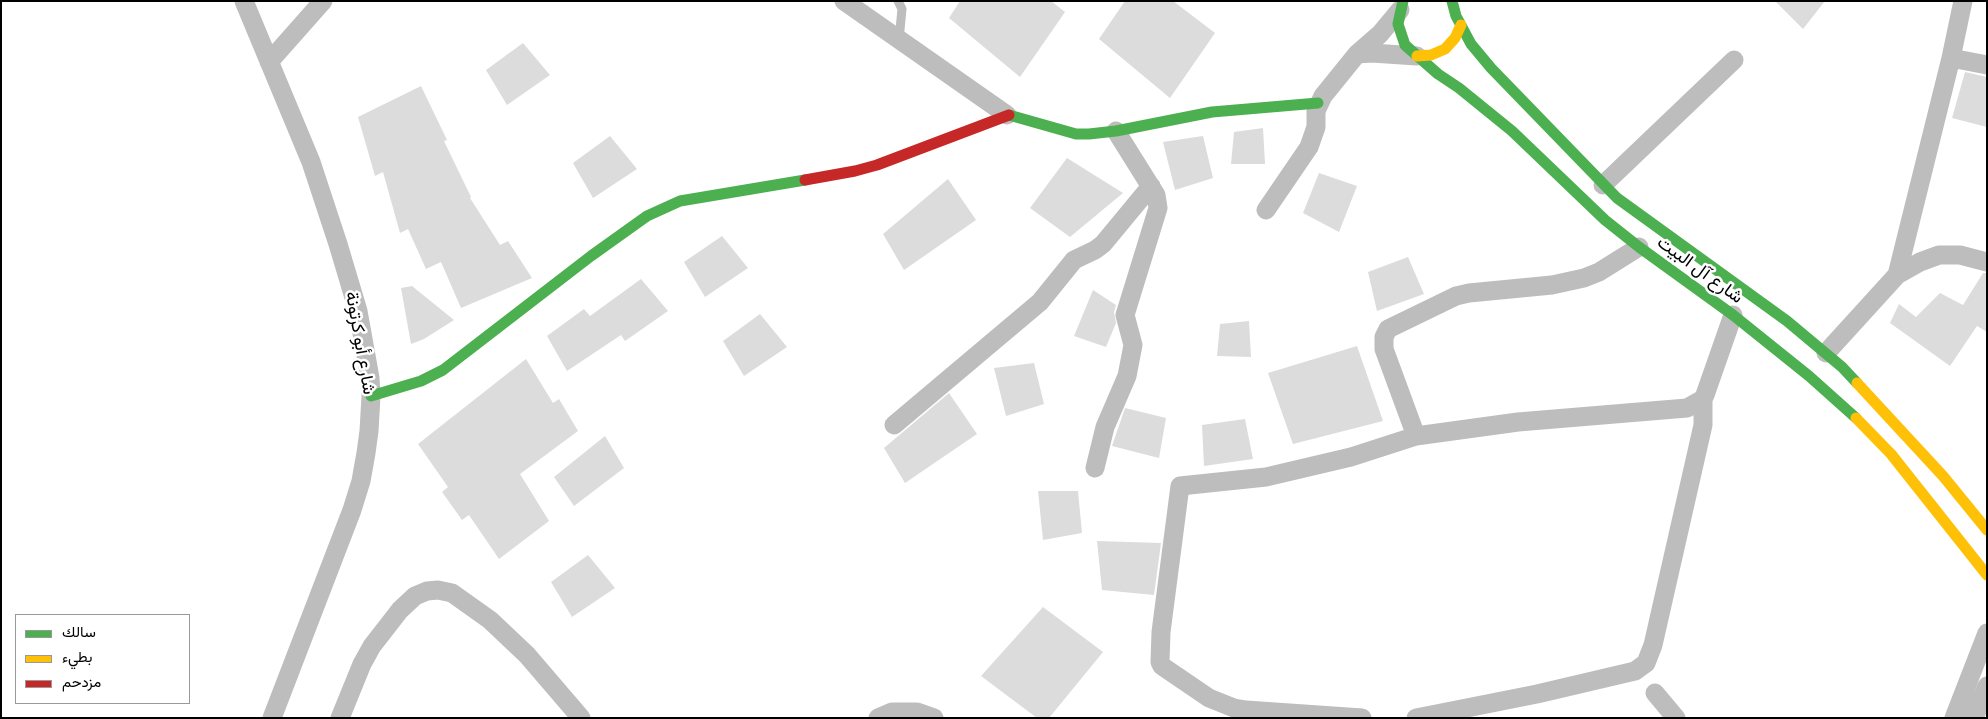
<!DOCTYPE html>
<meta charset="utf-8">
<style>
body{margin:0}
#map{position:relative;width:1988px;height:719px;overflow:hidden;background:#fff;font-family:Figtree,Vazirmatn,sans-serif}
canvas{display:block}
.frame{position:absolute;inset:0;border:2px solid #000;pointer-events:none}
.legend{position:absolute;left:15px;top:614px;width:175px;height:90px;box-sizing:border-box;background:#fff;border:1px solid #999;margin:0;padding:6px 9px;list-style:none;font-size:15px;color:#000}
.legend li{display:flex;align-items:center;gap:10px;height:25px}
.legend b{width:25px;border:1px solid #999}
</style>
<div id="map">
<canvas width="1988" height="719"></canvas>
<div class="frame"></div>
<ul class="legend">
<li><b style="height:6px;background:#4caf50"></b>سالك</li>
<li><b style="height:6px;background:#ffc107"></b>بطيء</li>
<li><b style="height:6px;background:#c62828"></b>مزدحم</li>
</ul>
</div>
<script>
const context = document.querySelector('canvas').getContext('2d');
context.lineJoin = 'round';
function paint(path, color) {
  context.fillStyle = color;
  context.fill(path, 'evenodd');
}
function toPath(rows) {
  const path = new Path2D();
  for (const r of rows) {
    path.moveTo(r[0], r[1]);
    for (let i = 2; i < r.length; i += 2) path.lineTo(r[i], r[i + 1]);
  }
  return path;
}
function trace(path, color, width, dash) {
  context.strokeStyle = color;
  context.lineWidth = width;
  context.lineCap = dash ? 'butt' : 'round';
  context.setLineDash(dash || []);
  context.stroke(path);
}
function drawText(font, color, halo, rows, align = 'center') {
  context.font = font + ' Figtree,Vazirmatn,sans-serif';
  context.lineWidth = 5;
  context.setLineDash([]);
  context.textBaseline = 'middle';
  context.strokeStyle = halo;
  context.fillStyle = color;
  for (const [text, x, y, turn = 0] of rows) {
    context.save();
    context.translate(x, y);
    context.rotate((+turn || 0) * Math.PI / 180);
    context.textAlign = isNaN(turn) ? turn : align;
    if (halo) context.strokeText(text, 0, 0);
    context.fillText(text, 0, 0);
    context.restore();
  }
}
paint(toPath([
 [960,1,1051,1,1065,12,1020,77,949,18],
 [1125,1,1173,1,1215,33,1170,98,1099,39],
 [1775,1,1825,1,1803,29],
 [523,43,550,75,507,105,486,70],
 [1965,72,1987,77,1987,127,1952,118],
 [421,86,447,140,444,141,471,197,470,198,500,245,508,241,532,278,461,308,441,262,426,269,408,229,400,233,383,172,375,176,358,117],
 [1263,128,1265,164,1231,164,1234,132],
 [610,136,637,169,593,198,573,163],
 [1203,136,1213,178,1175,190,1163,142],
 [1067,158,1123,193,1070,237,1030,208],
 [1319,173,1357,186,1339,232,1303,213],
 [948,179,976,220,904,270,883,234],
 [722,236,748,268,705,297,684,262],
 [1408,257,1424,294,1377,311,1368,272],
 [1983,273,1987,273,1987,332,1977,326,1950,366,1890,323,1899,304,1916,317,1940,293,1963,305],
 [641,279,668,311,625,341,621,335,567,371,547,336,584,309,590,316],
 [412,286,454,320,424,339,411,344,401,288],
 [1093,290,1116,305,1114,312,1116,323,1106,347,1074,336],
 [760,314,787,347,744,376,723,341],
 [1249,321,1251,357,1217,356,1220,324],
 [1357,346,1383,421,1293,444,1268,373],
 [526,359,553,403,559,399,578,431,520,474,549,521,499,559,469,515,462,520,442,492,448,487,418,444],
 [1034,363,1044,404,1006,416,994,368],
 [949,393,977,434,905,483,884,448],
 [1125,408,1166,418,1159,458,1112,446],
 [1245,419,1253,459,1204,466,1202,425],
 [605,436,624,468,574,506,554,477],
 [1038,491,1078,491,1082,533,1043,540],
 [1097,541,1161,543,1154,595,1102,590],
 [588,555,615,588,572,617,551,582],
 [1043,607,1103,652,1049,718,1037,718,981,676]
]), '#dcdcdc');
trace(toPath([
 [898,1,902,9,899,40]
]), '#bdbdbd', 9);
trace(toPath([
 [244,1,311,162,338,244,358,311,370,378,371,396,369,431,366,453,361,481,352,510,272,718],
 [844,1,1007,115],
 [1357,54,1372,53,1417,56],
 [1951,58,1987,65],
 [269,62,323,1],
 [1603,185,1734,60],
 [1266,210,1309,147,1316,127,1316,111,1323,96,1357,54,1380,34,1400,10],
 [1897,275,1951,58,1963,1],
 [1826,353,1897,275,1920,262,1939,255,1960,255,1987,262],
 [894,425,1040,302,1074,260,1095,250,1103,244,1151,186],
 [1416,436,1384,349,1384,337,1388,329,1456,296,1469,293,1552,285,1584,278,1599,272,1639,247],
 [1095,468,1105,427,1127,376,1133,345,1125,315,1158,208,1156,195,1116,131],
 [1655,693,1676,718],
 [340,718,362,664,372,646,400,610,415,596,427,591,438,590,452,593,490,620,527,655,581,718],
 [878,718,892,712,917,712,934,718],
 [1362,718,1246,710,1234,708,1209,698,1162,666,1160,662,1161,632,1180,486,1266,477,1351,457,1416,436,1518,422,1687,408,1703,399,1705,395,1733,315],
 [1416,718,1537,694,1635,671,1646,663,1653,645,1703,425,1703,399],
 [1954,718,1987,633],
 [1974,718,1987,686]
]), '#bdbdbd', 19);
trace(toPath([
 [1403,1,1398,24,1405,45,1438,74,1459,88,1512,131,1605,220,1639,247,1733,315,1809,376,1856,418],
 [1452,1,1456,16,1471,44,1491,68,1617,198,1787,321,1842,367,1857,383],
 [1009,115,1076,134,1089,134,1116,131,1212,112,1318,103],
 [371,396,421,381,443,370,591,256,647,216,680,201,805,180]
]), '#4caf50', 11);
trace(toPath([
 [1417,56,1431,55,1445,49,1455,38,1461,25],
 [1857,383,1943,476,1987,530],
 [1856,418,1891,454,1987,575]
]), '#ffc107', 11);
trace(toPath([
 [805,180,855,171,877,165,1009,115]
]), '#c62828', 11);
drawText('18px', '#000', '#fff', [
 ["شارع آل البيت",1700,270,36],
 ["شارع أبو كرتونة",360,343,80]
]);
</script>
